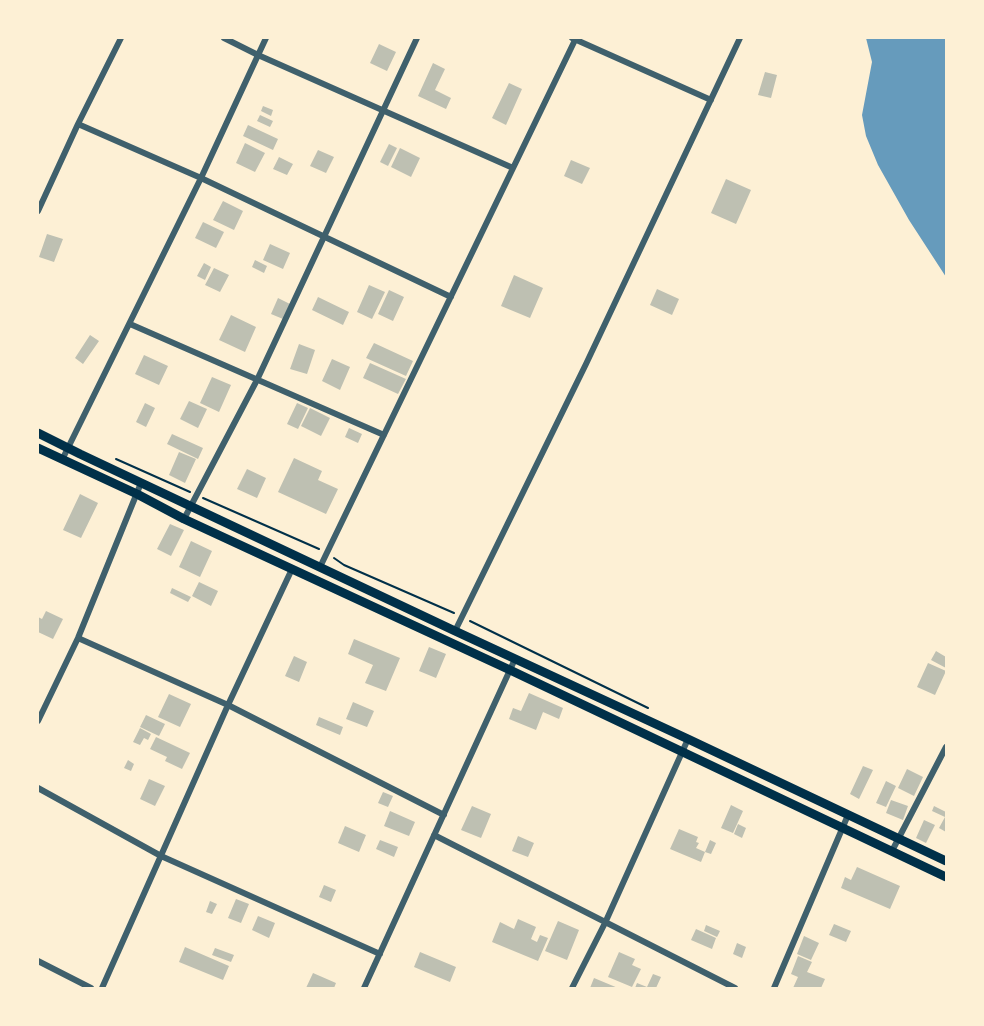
<!DOCTYPE html>
<style>
body{margin:0}
#map{position:relative;width:984px;height:1026px;overflow:hidden;background:#fdf0d5;font-family:"Zilla Slab",serif}
canvas{display:block}
.frame{position:absolute;inset:0;border:39px solid #fdf0d5;pointer-events:none}
</style>
<div id="map">
<canvas width="984" height="1026"></canvas>
<div class="frame"></div>
</div>
<script>
const context = document.querySelector('canvas').getContext('2d');
context.lineJoin = 'round';
function paint(path, color) {
  context.fillStyle = color;
  context.fill(path, 'evenodd');
}
function toPath(rows) {
  const path = new Path2D();
  for (const r of rows) {
    path.moveTo(r[0], r[1]);
    for (let i = 2; i < r.length; i += 2) path.lineTo(r[i], r[i + 1]);
  }
  return path;
}
function trace(path, color, width, dash) {
  context.strokeStyle = color;
  context.lineWidth = width;
  context.lineCap = dash ? 'butt' : 'round';
  context.setLineDash(dash || []);
  context.stroke(path);
}
paint(toPath([
 [866,38,946,38,946,277,909,220,878,165,866,136,862,115,872,62]
]), '#669bbc');
paint(toPath([
 [379,44,396,52,387,71,370,63],
 [433,63,445,69,435,90,451,98,446,109,418,96],
 [765,72,777,75,771,98,758,95],
 [509,83,522,89,506,125,492,118],
 [263,106,273,110,271,116,261,111],
 [260,115,273,121,270,127,257,121],
 [248,125,278,139,273,150,243,136],
 [245,143,265,153,255,172,236,163],
 [389,144,397,148,388,166,380,162],
 [400,148,420,158,411,177,391,167],
 [318,150,334,157,326,173,310,166],
 [279,157,293,164,287,175,273,169],
 [571,160,590,168,582,184,564,176],
 [726,179,751,190,736,224,711,213],
 [223,201,243,211,234,230,213,220],
 [203,222,224,232,216,248,195,238],
 [47,234,63,239,54,262,39,257],
 [270,244,290,253,283,269,263,260],
 [255,260,267,266,264,273,252,267],
 [204,263,211,267,205,280,197,276],
 [214,268,229,275,220,292,205,285],
 [514,275,543,288,530,318,501,306],
 [369,285,385,292,372,319,357,312],
 [657,289,679,299,672,315,650,305],
 [389,290,404,297,393,321,378,314],
 [318,297,349,312,343,325,312,310],
 [278,298,290,304,283,319,271,314],
 [231,315,256,327,245,352,219,340],
 [90,335,99,341,83,364,75,358],
 [374,343,413,361,406,376,366,358],
 [299,344,315,350,307,374,290,369],
 [144,355,168,366,159,385,135,374],
 [332,359,350,367,340,390,322,381],
 [370,363,406,379,398,394,363,378],
 [212,377,231,385,219,412,200,403],
 [189,401,207,409,198,428,180,419],
 [145,403,155,408,146,427,136,422],
 [297,403,308,408,298,429,287,424],
 [310,408,330,418,321,436,301,426],
 [349,428,362,434,358,443,345,437],
 [172,434,203,448,198,459,167,444],
 [179,452,196,459,185,483,169,475],
 [294,458,322,471,318,480,338,489,326,514,278,492],
 [247,469,266,478,257,498,237,489],
 [80,494,98,503,81,538,63,530],
 [170,524,184,530,171,556,157,549],
 [191,541,212,551,200,577,179,567],
 [199,582,218,591,211,606,192,596],
 [172,588,191,597,188,602,170,593],
 [46,611,63,619,53,639,38,632,38,617,42,619],
 [354,639,400,658,386,691,365,683,373,665,348,654],
 [429,647,446,654,436,678,419,671],
 [936,651,946,657,946,668,931,660],
 [294,656,307,662,299,682,285,676],
 [928,663,946,671,935,695,917,687],
 [529,693,563,708,559,719,543,712,536,730,509,719,513,708,521,711],
 [169,694,191,704,180,727,158,717],
 [353,702,374,711,367,727,346,719],
 [146,715,165,724,159,736,140,727],
 [319,717,343,727,340,735,316,725],
 [140,728,151,734,148,740,144,738,140,745,133,742],
 [156,737,190,753,182,769,165,761,167,757,150,749],
 [128,760,134,764,131,771,124,768],
 [863,766,873,770,859,799,850,794],
 [907,769,923,777,914,796,898,788],
 [149,779,165,786,155,806,140,799],
 [886,781,896,786,886,807,876,803],
 [383,792,393,796,388,807,378,803],
 [891,800,908,806,903,820,886,813],
 [731,805,743,811,733,833,721,828],
 [472,806,491,814,481,838,461,830],
 [934,806,946,812,946,832,939,828,945,817,932,811],
 [390,811,415,822,409,836,384,826],
 [924,820,935,825,926,843,916,838],
 [738,824,746,828,742,838,734,834],
 [345,826,366,835,359,852,338,843],
 [679,829,698,837,696,842,699,843,696,848,705,852,701,862,670,849],
 [518,836,534,843,528,857,512,851],
 [380,840,398,847,394,857,376,849],
 [710,840,716,843,711,854,705,852],
 [857,867,900,886,890,909,841,888,845,877,851,880],
 [324,885,336,890,331,902,319,897],
 [236,899,249,904,241,923,228,918],
 [210,901,217,904,212,914,206,912],
 [258,916,275,923,269,938,252,930],
 [518,919,536,927,531,939,537,942,540,935,548,938,538,961,492,942,500,922,514,929],
 [558,921,579,930,567,960,545,951],
 [834,924,851,931,846,942,829,935],
 [706,925,720,931,717,937,704,931],
 [696,929,716,938,712,949,691,940],
 [804,936,819,943,811,960,797,954],
 [737,943,746,947,742,958,733,954],
 [185,947,229,966,223,980,179,962],
 [215,948,234,955,231,962,212,955],
 [420,952,456,967,450,982,414,967],
 [619,952,635,959,632,965,641,969,632,987,608,977],
 [798,956,812,962,807,972,825,979,821,988,793,988,798,977,791,974],
 [313,973,336,983,334,988,306,988],
 [653,974,661,977,656,988,635,988,637,983,647,987],
 [594,978,618,988,590,988]
]), '#bec0b2');
trace(toPath([
 [116,459,190,492],
 [203,498,319,549],
 [334,558,344,565,454,613],
 [470,621,648,708]
]), '#003049', 2);
trace(toPath([
 [224,38,258,55,513,168],
 [572,38,711,100],
 [78,124,201,178,451,297],
 [38,211,78,124,121,38],
 [130,324,384,435],
 [62,460,201,178,266,38],
 [184,519,257,380,417,38],
 [320,567,576,38],
 [455,631,586,364,740,38],
 [78,638,228,705,444,815],
 [38,721,78,638,141,483],
 [38,788,161,856,380,954],
 [434,835,735,988],
 [892,851,946,747],
 [38,961,91,988],
 [102,988,228,705,292,569],
 [364,988,515,659],
 [572,988,605,923,688,739],
 [774,988,848,815]
]), '#3f606c', 6);
trace(toPath([
 [38,433,80,454,455,631,688,739,946,861],
 [38,448,137,494,184,519,510,670,946,877]
]), '#003049', 9);
</script>
